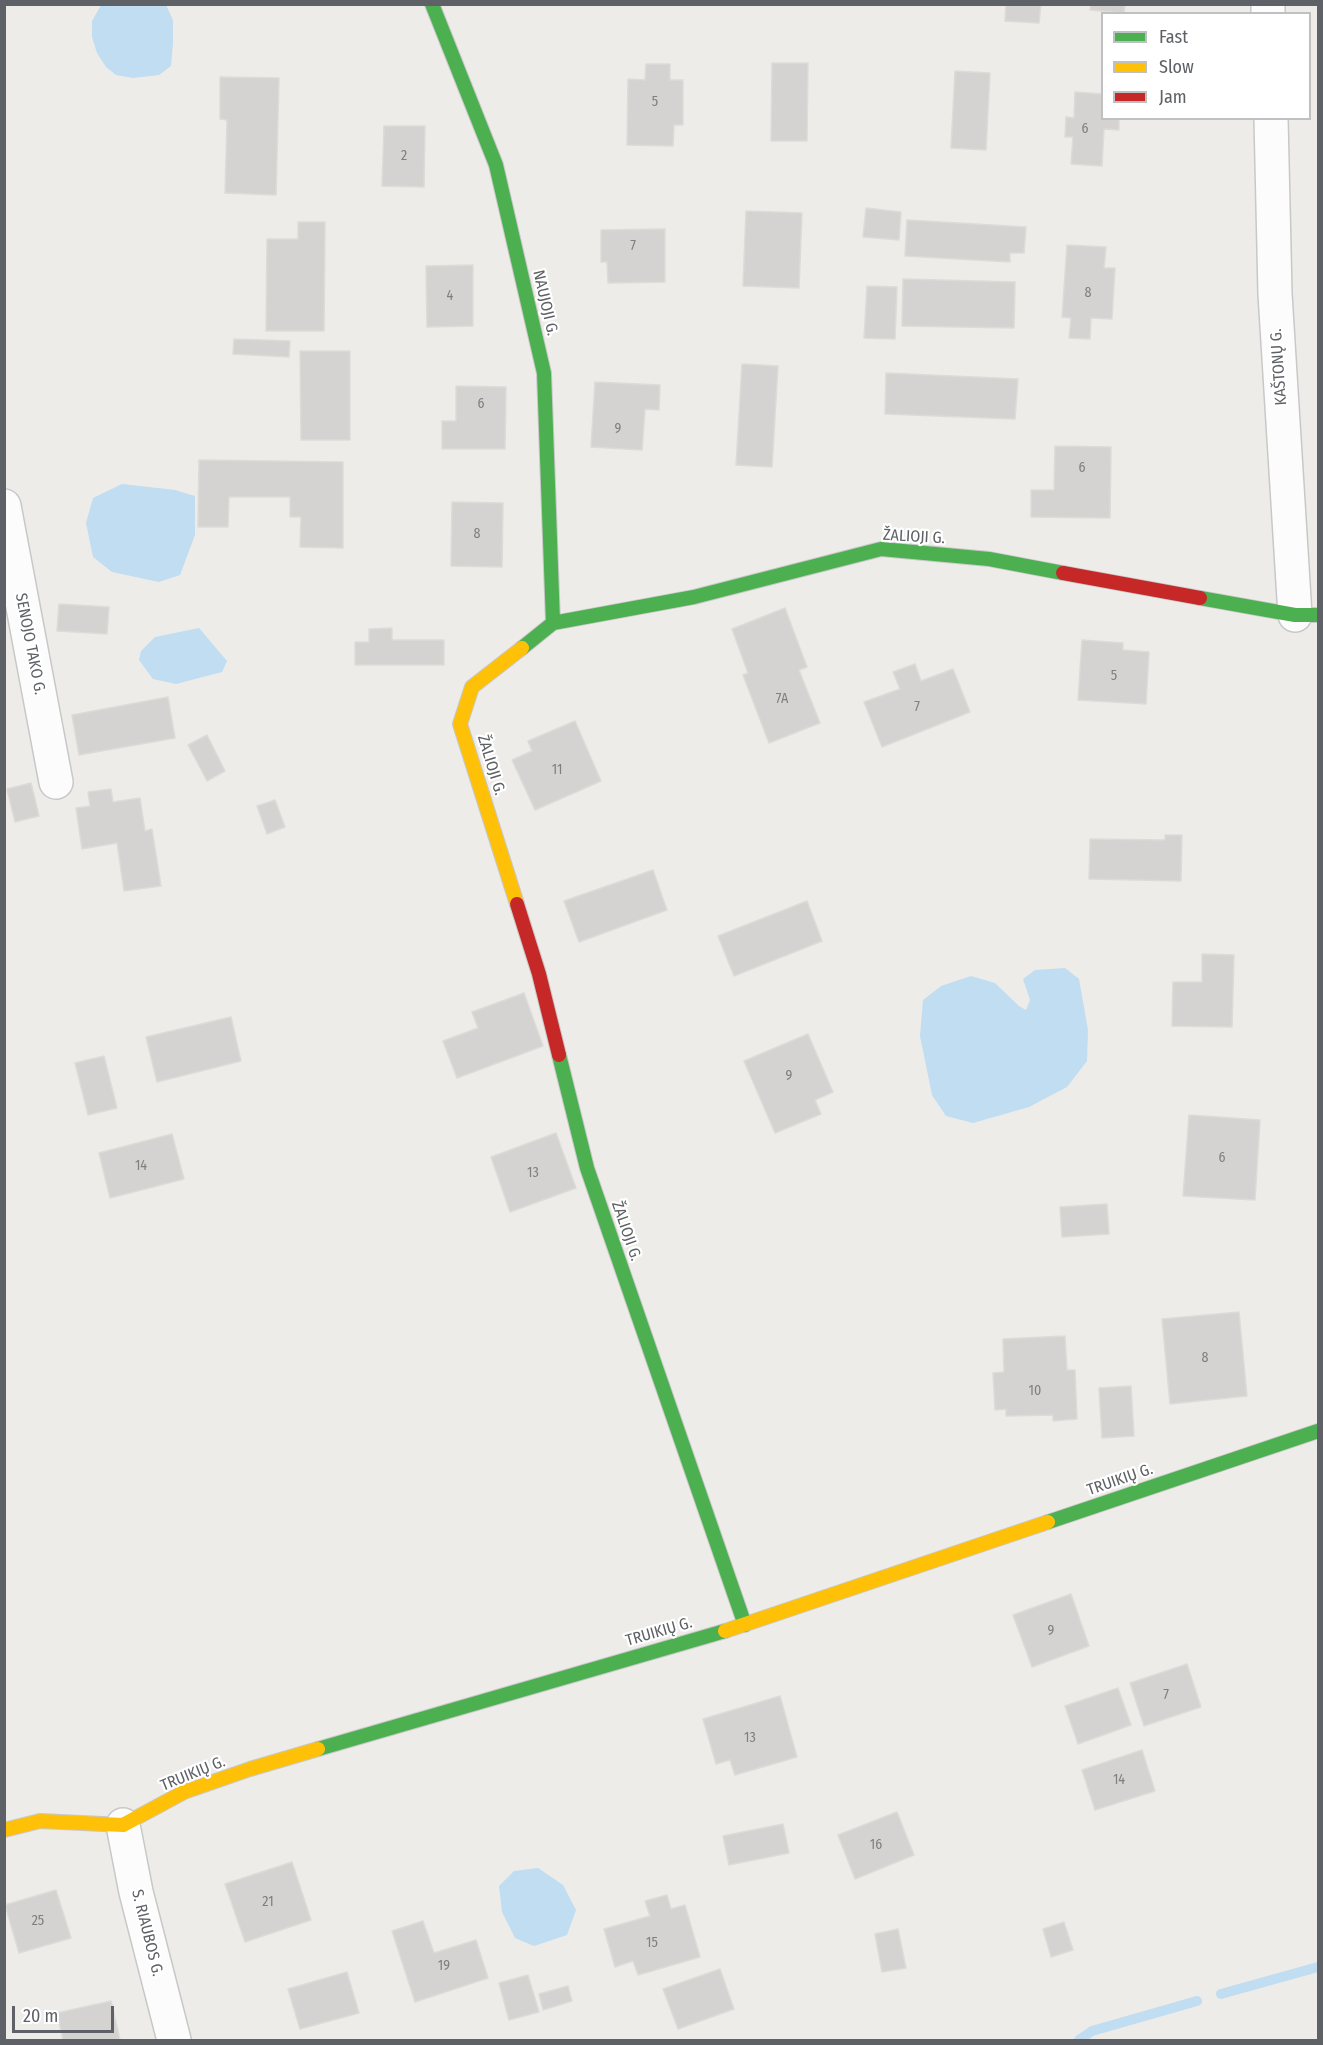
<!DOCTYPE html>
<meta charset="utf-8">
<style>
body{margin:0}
#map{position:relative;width:1323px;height:2045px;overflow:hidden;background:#edece8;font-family:"Fira Sans Condensed",sans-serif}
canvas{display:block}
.frame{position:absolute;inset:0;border:6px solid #5e6165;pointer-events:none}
.legend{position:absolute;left:1101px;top:12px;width:210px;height:108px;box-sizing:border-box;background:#fff;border:2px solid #bfc0c1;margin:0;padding:8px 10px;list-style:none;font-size:18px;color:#5e6165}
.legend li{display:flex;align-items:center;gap:12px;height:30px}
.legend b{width:30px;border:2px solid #bfc0c1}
.scale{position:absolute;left:12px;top:2006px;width:102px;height:27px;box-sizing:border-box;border:3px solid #5e6165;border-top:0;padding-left:8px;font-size:18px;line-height:21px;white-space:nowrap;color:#5e6165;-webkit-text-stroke:4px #fff;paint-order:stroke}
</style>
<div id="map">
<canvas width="1323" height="2045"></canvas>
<div class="frame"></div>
<ul class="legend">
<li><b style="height:8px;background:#4caf50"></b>Fast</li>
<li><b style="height:8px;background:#ffc107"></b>Slow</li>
<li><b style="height:8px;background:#c62828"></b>Jam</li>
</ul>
<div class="scale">20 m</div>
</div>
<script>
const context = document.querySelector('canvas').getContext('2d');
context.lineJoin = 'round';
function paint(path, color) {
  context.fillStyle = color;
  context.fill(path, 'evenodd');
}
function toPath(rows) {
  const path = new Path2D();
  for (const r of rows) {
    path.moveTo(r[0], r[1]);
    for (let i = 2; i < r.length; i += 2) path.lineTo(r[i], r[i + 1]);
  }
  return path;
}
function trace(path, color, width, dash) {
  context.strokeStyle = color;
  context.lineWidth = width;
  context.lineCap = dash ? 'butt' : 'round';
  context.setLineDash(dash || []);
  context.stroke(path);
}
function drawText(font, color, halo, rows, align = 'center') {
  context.font = font + ' "Fira Sans Condensed",sans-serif';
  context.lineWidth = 4.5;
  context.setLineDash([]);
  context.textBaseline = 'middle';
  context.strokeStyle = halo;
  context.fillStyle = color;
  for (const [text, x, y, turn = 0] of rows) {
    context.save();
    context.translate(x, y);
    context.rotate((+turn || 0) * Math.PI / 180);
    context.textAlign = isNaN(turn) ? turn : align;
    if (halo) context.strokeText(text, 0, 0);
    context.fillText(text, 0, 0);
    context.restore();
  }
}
paint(toPath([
 [101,5,166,5,173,20,173,43,171,66,159,75,133,78,116,75,106,67,97,53,92,37,92,21],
 [122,484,175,490,195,496,195,535,180,575,159,582,112,572,93,557,86,523,93,498],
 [199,628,227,661,222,672,176,684,153,679,139,660,141,651,155,637],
 [1065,968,1079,979,1088,1030,1087,1061,1067,1087,1029,1107,973,1123,946,1116,932,1095,920,1036,923,1000,941,986,971,976,995,983,1019,1006,1026,1010,1030,1000,1023,979,1035,970],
 [538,1868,563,1885,576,1910,567,1935,534,1946,515,1938,502,1912,499,1886,514,1871]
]), '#c0ddf2');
trace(toPath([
 [1221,1994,1318,1967],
 [1079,2040,1092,2031,1197,2001]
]), '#c0ddf2', 10);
const building = toPath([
 [1006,4,1041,4,1039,23,1005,21,1006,4],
 [1091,4,1125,4,1124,13,1090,10,1091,4],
 [772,63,808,63,807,141,771,141,772,63],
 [646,64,670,64,670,80,683,80,683,125,674,125,673,146,627,145,628,79,645,80,646,64],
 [955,71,990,73,986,150,951,148,955,71],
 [220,77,279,78,276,195,225,193,227,120,220,119,220,77],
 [1075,92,1102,94,1102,118,1119,118,1119,130,1104,129,1102,166,1071,164,1073,137,1065,137,1066,117,1074,118,1075,92],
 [384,126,425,126,424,187,382,186,384,126],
 [866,208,901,212,899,240,863,237,866,208],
 [746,211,802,213,799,288,743,286,746,211],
 [907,220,1026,227,1024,253,1010,253,1010,262,905,256,907,220],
 [298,222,325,222,324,331,266,331,267,239,298,239,298,222],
 [665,229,665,282,608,283,607,262,601,262,601,230,665,229],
 [1067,245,1106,247,1104,268,1115,268,1112,319,1091,318,1090,339,1069,338,1071,318,1062,317,1067,245],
 [473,265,473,326,427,327,426,266,473,265],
 [903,279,1015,282,1014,328,902,326,903,279],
 [867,286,897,287,895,339,864,338,867,286],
 [234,339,290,341,289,357,233,354,234,339],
 [300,351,350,351,350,440,301,440,300,351],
 [742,364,778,366,772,467,736,465,742,364],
 [886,373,1018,379,1015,419,885,414,886,373],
 [595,382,660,385,659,410,645,409,642,450,591,447,595,382],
 [456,386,506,387,505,449,442,449,442,421,456,421,456,386],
 [1055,446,1111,447,1110,518,1031,517,1031,490,1054,490,1055,446],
 [199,460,343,462,343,548,300,547,301,517,290,517,290,497,229,497,228,527,198,527,199,460],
 [452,502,503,503,502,567,451,566,452,502],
 [59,604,109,607,107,634,57,631,59,604],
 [785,608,807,667,799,670,820,723,769,743,743,675,748,673,732,629,785,608],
 [392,628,392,640,444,640,444,665,355,665,355,642,369,642,369,629,392,628],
 [1082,640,1123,643,1123,650,1149,652,1146,704,1078,700,1082,640],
 [915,664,921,681,953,669,970,712,882,747,864,702,900,689,893,672,915,664],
 [168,697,175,738,79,755,72,715,168,697],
 [575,721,601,781,535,810,512,760,532,751,528,741,575,721],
 [207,735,225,771,207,781,188,745,207,735],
 [31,783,39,816,15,822,7,789,31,783],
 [111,789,113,802,140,798,145,831,152,829,161,886,124,891,117,843,82,849,76,808,90,806,88,792,111,789],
 [275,800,285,827,267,834,257,806,275,800],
 [1165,835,1182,835,1181,881,1089,879,1090,839,1165,840,1165,835],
 [653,870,667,910,579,942,564,901,653,870],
 [807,901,822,941,734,976,718,936,807,901],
 [1202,954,1234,955,1232,1027,1172,1026,1173,982,1202,982,1202,954],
 [524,993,543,1046,457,1078,443,1041,478,1028,472,1012,524,993],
 [231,1017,241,1061,157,1082,146,1037,231,1017],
 [808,1034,833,1092,815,1100,821,1114,775,1133,744,1061,808,1034],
 [104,1056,117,1108,88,1115,75,1063,104,1056],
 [1189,1115,1260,1120,1255,1200,1183,1196,1189,1115],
 [556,1133,576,1188,510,1212,491,1157,556,1133],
 [172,1134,184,1179,110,1198,99,1153,172,1134],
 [1107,1204,1109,1234,1062,1237,1060,1207,1107,1204],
 [1239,1312,1247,1396,1170,1404,1162,1319,1239,1312],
 [1065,1336,1067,1370,1075,1370,1077,1419,1053,1421,1053,1415,1006,1416,1006,1409,995,1410,993,1373,1004,1372,1003,1339,1065,1336],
 [1131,1386,1134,1436,1102,1438,1099,1388,1131,1386],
 [1071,1594,1089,1646,1032,1667,1013,1615,1071,1594],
 [1187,1664,1201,1707,1144,1726,1130,1683,1187,1664],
 [1118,1688,1131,1725,1078,1744,1065,1706,1118,1688],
 [780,1696,797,1757,735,1775,730,1760,716,1764,703,1719,780,1696],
 [1142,1750,1155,1791,1095,1810,1082,1770,1142,1750],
 [897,1812,914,1855,855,1879,838,1835,897,1812],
 [783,1824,789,1853,729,1865,723,1836,783,1824],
 [292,1862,311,1920,245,1942,225,1884,292,1862],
 [56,1890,71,1938,19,1953,5,1905,56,1890],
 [667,1895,671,1909,685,1905,700,1957,638,1975,633,1961,615,1967,604,1929,650,1916,645,1901,667,1895],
 [423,1921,434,1953,476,1940,488,1978,415,2002,392,1931,423,1921],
 [1064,1922,1073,1950,1051,1957,1043,1929,1064,1922],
 [898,1929,906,1968,882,1972,875,1934,898,1929],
 [720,1969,734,2009,678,2029,663,1989,720,1969],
 [347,1972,359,2013,300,2029,288,1989,347,1972],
 [528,1975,539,2012,509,2020,499,1983,528,1975],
 [568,1986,572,2001,543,2010,539,1994,568,1986],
 [111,2001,120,2040,63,2040,57,2013,111,2001]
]);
paint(building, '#d4d3d1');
trace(building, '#dcdbd8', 1.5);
const street = toPath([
 [1268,4,1268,14],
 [1271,118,1275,294,1295,615],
 [4,506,56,782],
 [123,1825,136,1892,174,2040]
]);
const fast = toPath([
 [432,4,496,165,544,373,553,623],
 [1200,598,1295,615,1318,615],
 [522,648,553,623,694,597,881,549,989,559,1063,573],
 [559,1055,587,1168,745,1625],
 [1048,1522,1318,1431],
 [318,1749,725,1631]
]);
const slow = toPath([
 [517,904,460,724,472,687,522,648],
 [725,1631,1048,1522],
 [4,1830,40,1821,123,1825,184,1792,250,1769,318,1749]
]);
const jam = toPath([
 [1063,573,1200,598],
 [517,904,539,974,559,1055]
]);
trace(street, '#c9c8c8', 36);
trace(fast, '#c8c8c9', 16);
trace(slow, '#c8c8c9', 16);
trace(jam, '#c8c8c9', 16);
trace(street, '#fcfcfc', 33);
trace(fast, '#4caf50', 14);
trace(slow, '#ffc107', 14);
trace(jam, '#c62828', 14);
drawText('14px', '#7d7f81', null, [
 ["5",655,102],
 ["6",1085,129],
 ["2",404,156],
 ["7",633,246],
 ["8",1088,293],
 ["4",450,296],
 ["6",481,404],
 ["9",618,429],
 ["6",1082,468],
 ["8",477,534],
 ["5",1114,676],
 ["7A",782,699],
 ["7",917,707],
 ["11",557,770],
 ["9",789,1076],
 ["6",1222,1158],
 ["14",141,1166],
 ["13",533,1173],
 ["8",1205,1358],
 ["10",1035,1391],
 ["9",1051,1631],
 ["7",1166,1695],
 ["13",750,1738],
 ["14",1119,1780],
 ["16",876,1845],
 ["21",268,1902],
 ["25",38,1921],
 ["15",652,1943],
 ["19",444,1966]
]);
drawText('16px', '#5e6165', '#fff', [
 ["NAUJOJI G.",545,303,77],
 ["KAŠTONŲ G.",1279,367,-94],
 ["ŽALIOJI G.",914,537,3],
 ["SENOJO TAKO G.",30,644,79],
 ["ŽALIOJI G.",491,765,73],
 ["ŽALIOJI G.",626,1231,71],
 ["TRUIKIŲ G.",1120,1480,-19],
 ["TRUIKIŲ G.",659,1632,-16],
 ["TRUIKIŲ G.",193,1774,-22],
 ["S. RIAUBOS G.",147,1933,76]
]);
</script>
